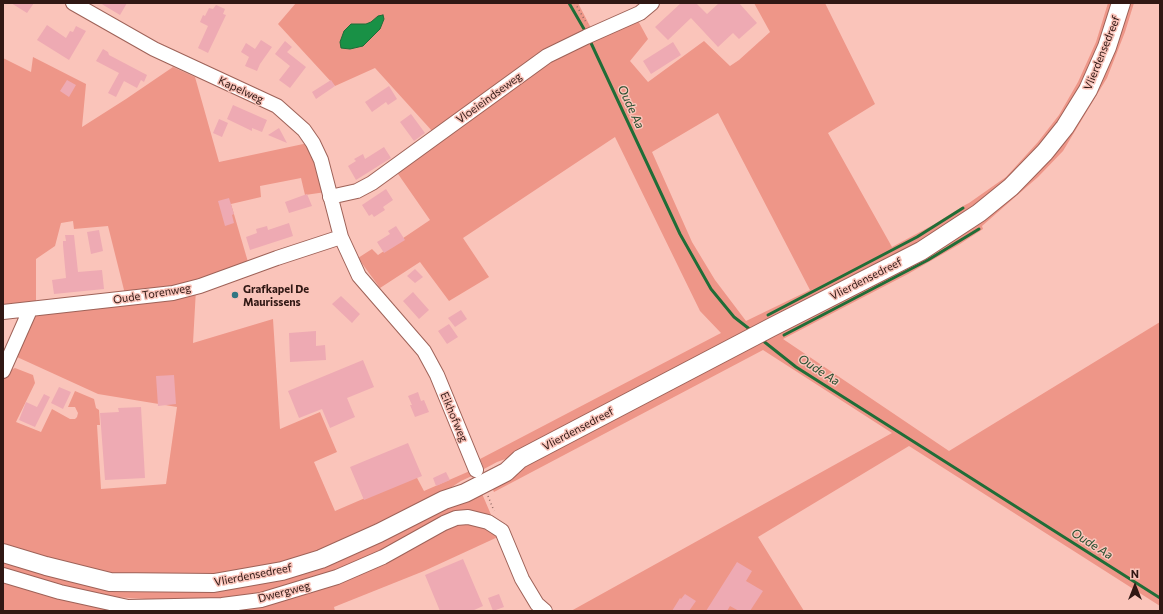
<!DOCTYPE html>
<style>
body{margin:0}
#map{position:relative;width:1163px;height:614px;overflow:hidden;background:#fac4ba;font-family:Commissioner,sans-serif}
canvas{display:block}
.frame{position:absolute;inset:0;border:4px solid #301814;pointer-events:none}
.north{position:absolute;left:1115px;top:566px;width:40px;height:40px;-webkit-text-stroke:3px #fac4ba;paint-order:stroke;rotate:0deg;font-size:11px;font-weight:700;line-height:16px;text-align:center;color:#301814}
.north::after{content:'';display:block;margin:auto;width:14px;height:18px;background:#301814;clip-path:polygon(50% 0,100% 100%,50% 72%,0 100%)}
</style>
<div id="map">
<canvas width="1163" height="614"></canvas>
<div class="frame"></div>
<div class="north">N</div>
</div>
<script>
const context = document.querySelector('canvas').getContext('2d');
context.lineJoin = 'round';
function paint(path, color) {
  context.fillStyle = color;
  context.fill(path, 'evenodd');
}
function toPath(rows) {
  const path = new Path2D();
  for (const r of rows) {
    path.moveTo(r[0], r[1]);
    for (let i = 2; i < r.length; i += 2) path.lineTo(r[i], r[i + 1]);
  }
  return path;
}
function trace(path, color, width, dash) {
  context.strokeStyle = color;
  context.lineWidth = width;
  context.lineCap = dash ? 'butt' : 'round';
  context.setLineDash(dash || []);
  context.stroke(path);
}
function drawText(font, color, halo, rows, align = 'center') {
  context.font = font + ' Commissioner,sans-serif';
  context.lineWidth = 3;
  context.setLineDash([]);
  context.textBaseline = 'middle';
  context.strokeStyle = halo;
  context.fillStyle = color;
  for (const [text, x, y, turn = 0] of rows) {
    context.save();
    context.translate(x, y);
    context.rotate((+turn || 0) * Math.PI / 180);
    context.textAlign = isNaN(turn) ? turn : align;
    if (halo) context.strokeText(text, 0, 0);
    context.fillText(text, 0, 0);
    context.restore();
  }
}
paint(toPath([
 [296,3,578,3,592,30,433,132,375,68,335,86,278,24],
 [754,3,825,3,875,104,828,133,892,247,933,225,965,205,969,203,1006,177,1038,142,1059,115,1078,82,1096,42,1108,3,1115,3,1088,78,1029,163,942,231,514,456,497,462,484,469,480,459,721,333,700,311,615,137,463,238,489,277,449,301,420,262,380,288,358,258,372,249,378,255,430,220,396,171,551,60,636,17,648,39,630,61,648,82,704,41,730,66,739,60,770,32],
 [718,113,810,290,746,321,715,280,692,242,652,152],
 [1127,3,1134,3,1125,32,1107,78,1063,151,1038,177,982,226,983,229,960,244,908,274,783,339,949,451,1160,322,1160,606,909,446,758,537,804,611,571,611,892,433,763,350,494,492,490,484,925,253,1040,166],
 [33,57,86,84,82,127,126,99,173,67,195,77,219,162,308,143,326,192,305,195,301,178,260,186,261,197,231,204,248,262,175,287,125,294,108,226,74,229,73,221,61,223,55,246,36,259,36,303,3,306,3,58,31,72],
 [196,289,193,343,273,319,280,429,320,412,337,452,314,462,335,511,416,476,424,491,472,470,474,475,461,481,432,500,306,557,224,575,109,573,3,546,3,381,8,371,15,368,33,375,35,383,16,422,41,432,52,409,70,419,75,419,77,417,78,413,75,407,68,407,75,391,94,399,96,408,99,410,100,425,97,425,101,489,166,484,177,407,98,394,17,357,16,353,34,316],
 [480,489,495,524,478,516,341,570,280,589,246,596,195,600,162,600,113,597,91,594,3,569,3,558,72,577,252,581],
 [475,522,500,536,424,571,334,607,335,611,3,611,3,579,86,602,275,601,450,525]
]), '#ee9688');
const water = toPath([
 [383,15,384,19,380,29,363,46,350,49,341,48,340,42,344,31,351,24,366,24,371,22,378,16,383,15]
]);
paint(water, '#199146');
trace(water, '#206d37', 1);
trace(toPath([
 [569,3,584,29],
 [591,43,680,234,711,289,734,317,752,331],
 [768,315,917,237,963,208],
 [784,335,928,260,979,229],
 [762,340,796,367,1160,598]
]), '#206d37', 3);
paint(toPath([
 [11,3,34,3,27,13],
 [100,3,127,3,120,15],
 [681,3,696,3,707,14,719,3,739,3,757,23,739,39,733,33,718,47,691,18,668,40,655,27],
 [216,5,225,9,223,14,226,15,208,53,198,48,208,26,200,22,203,15,205,16,209,8,213,9],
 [47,25,66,38,70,31,73,32,76,26,86,31,69,60,37,40],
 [261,40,272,47,260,64,257,71,245,66,249,57,241,52,246,43,255,49],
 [285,41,292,47,287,52,306,67,290,88,279,80,290,66,275,54],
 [673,42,681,55,651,74,643,61],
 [103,49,108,52,109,55,147,75,144,82,141,80,137,88,124,81,116,97,108,93,119,73,96,61],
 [67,80,76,85,69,97,60,91],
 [331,80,335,86,316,99,312,92],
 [389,86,397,99,388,105,386,102,372,112,365,102],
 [233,105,267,120,262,132,252,128,252,131,227,119],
 [411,114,425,133,414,141,400,122],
 [219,119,228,123,222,137,213,133],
 [279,128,287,143,268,135],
 [384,147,391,158,356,180,348,166,356,161,354,159,363,154,365,159],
 [386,189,393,200,383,207,385,210,374,217,372,214,369,216,362,205],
 [307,194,312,206,289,213,285,202],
 [229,198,234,214,232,215,234,223,225,226,218,201],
 [289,223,293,236,250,250,246,237,257,233,256,229,267,226,268,230],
 [396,226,405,240,384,253,377,242,390,234,388,231],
 [99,230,103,251,91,254,87,232],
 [65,235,74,235,78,272,102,270,104,289,54,294,52,280,66,278,63,245,63,241,66,241],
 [415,269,423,277,415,283,407,276],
 [413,292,429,310,419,319,403,301],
 [341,296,360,314,352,323,332,304],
 [461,310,467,319,455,327,448,318],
 [449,324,458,337,447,344,438,331],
 [316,331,316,346,325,345,326,360,290,362,289,333],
 [363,360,374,387,347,398,355,417,330,428,322,409,299,418,288,391],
 [174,375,176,404,158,406,156,376],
 [59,387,71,392,63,409,51,403],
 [418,392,421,401,424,400,429,412,415,417,410,405,412,405,408,396],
 [44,394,50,397,35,427,19,420,26,402,37,407],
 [141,407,145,478,105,480,100,413,119,412,118,408],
 [408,443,422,476,364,500,350,467],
 [446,472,450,480,436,486,433,478],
 [463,559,483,606,472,611,440,611,425,575],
 [737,562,752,571,746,581,763,591,750,611,739,611,730,606,727,611,706,611],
 [499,594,504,607,493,611,488,598],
 [685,594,696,601,689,611,672,611,680,598,681,599]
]), '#eeaab3');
const minor = toPath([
 [73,3,154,49,277,106,304,130,313,143,321,160,341,237,359,276,424,351,437,375,476,470],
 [330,197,357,191,372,183,547,56,586,37,640,13,652,3],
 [3,312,173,293,200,286,277,258,341,237],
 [3,371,30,310],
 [3,575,60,592,128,607,222,605,261,600,337,577,383,557,444,523,456,518,468,517,488,522,502,531,522,579,537,604,545,611]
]);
const major = toPath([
 [3,553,46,566,110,582,214,583,282,571,321,559,379,533,444,500,465,493,506,472,520,459,770,328,921,251,979,213,1011,187,1045,152,1065,127,1088,90,1107,47,1121,3]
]);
trace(minor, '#9e6258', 16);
trace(major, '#9e6258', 20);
trace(toPath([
 [575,3,587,24],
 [488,496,494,511]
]), '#926c65', 1.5, [1, 3]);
trace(minor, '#fff', 14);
trace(major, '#fff', 18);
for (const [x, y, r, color] of [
 [235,295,4,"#307682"]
]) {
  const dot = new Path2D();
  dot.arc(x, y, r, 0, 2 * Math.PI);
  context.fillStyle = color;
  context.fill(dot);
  trace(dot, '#fac4ba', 1.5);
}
drawText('11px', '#301814', '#fac4ba', [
 ["Vlierdensedreef",1102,53,-68],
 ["Kapelweg",241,90,25],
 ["Vloeieindseweg",489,98,-36],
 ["Vlierdensedreef",866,279,-27],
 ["Oude Torenweg",152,294,-9],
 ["Eikhofweg",454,417,67],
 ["Vlierdensedreef",578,429,-28],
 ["Vlierdensedreef",253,575,-11],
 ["Dwergweg",284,592,-15]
]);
drawText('bold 11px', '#301814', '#fac4ba', [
 ["Grafkapel De",243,289],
 ["Maurissens",243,302]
], 'left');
drawText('italic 12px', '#234e2e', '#fac4ba', [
 ["Oude Aa",631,107,65],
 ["Oude Aa",819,370,33],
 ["Oude Aa",1092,544,32]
]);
</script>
